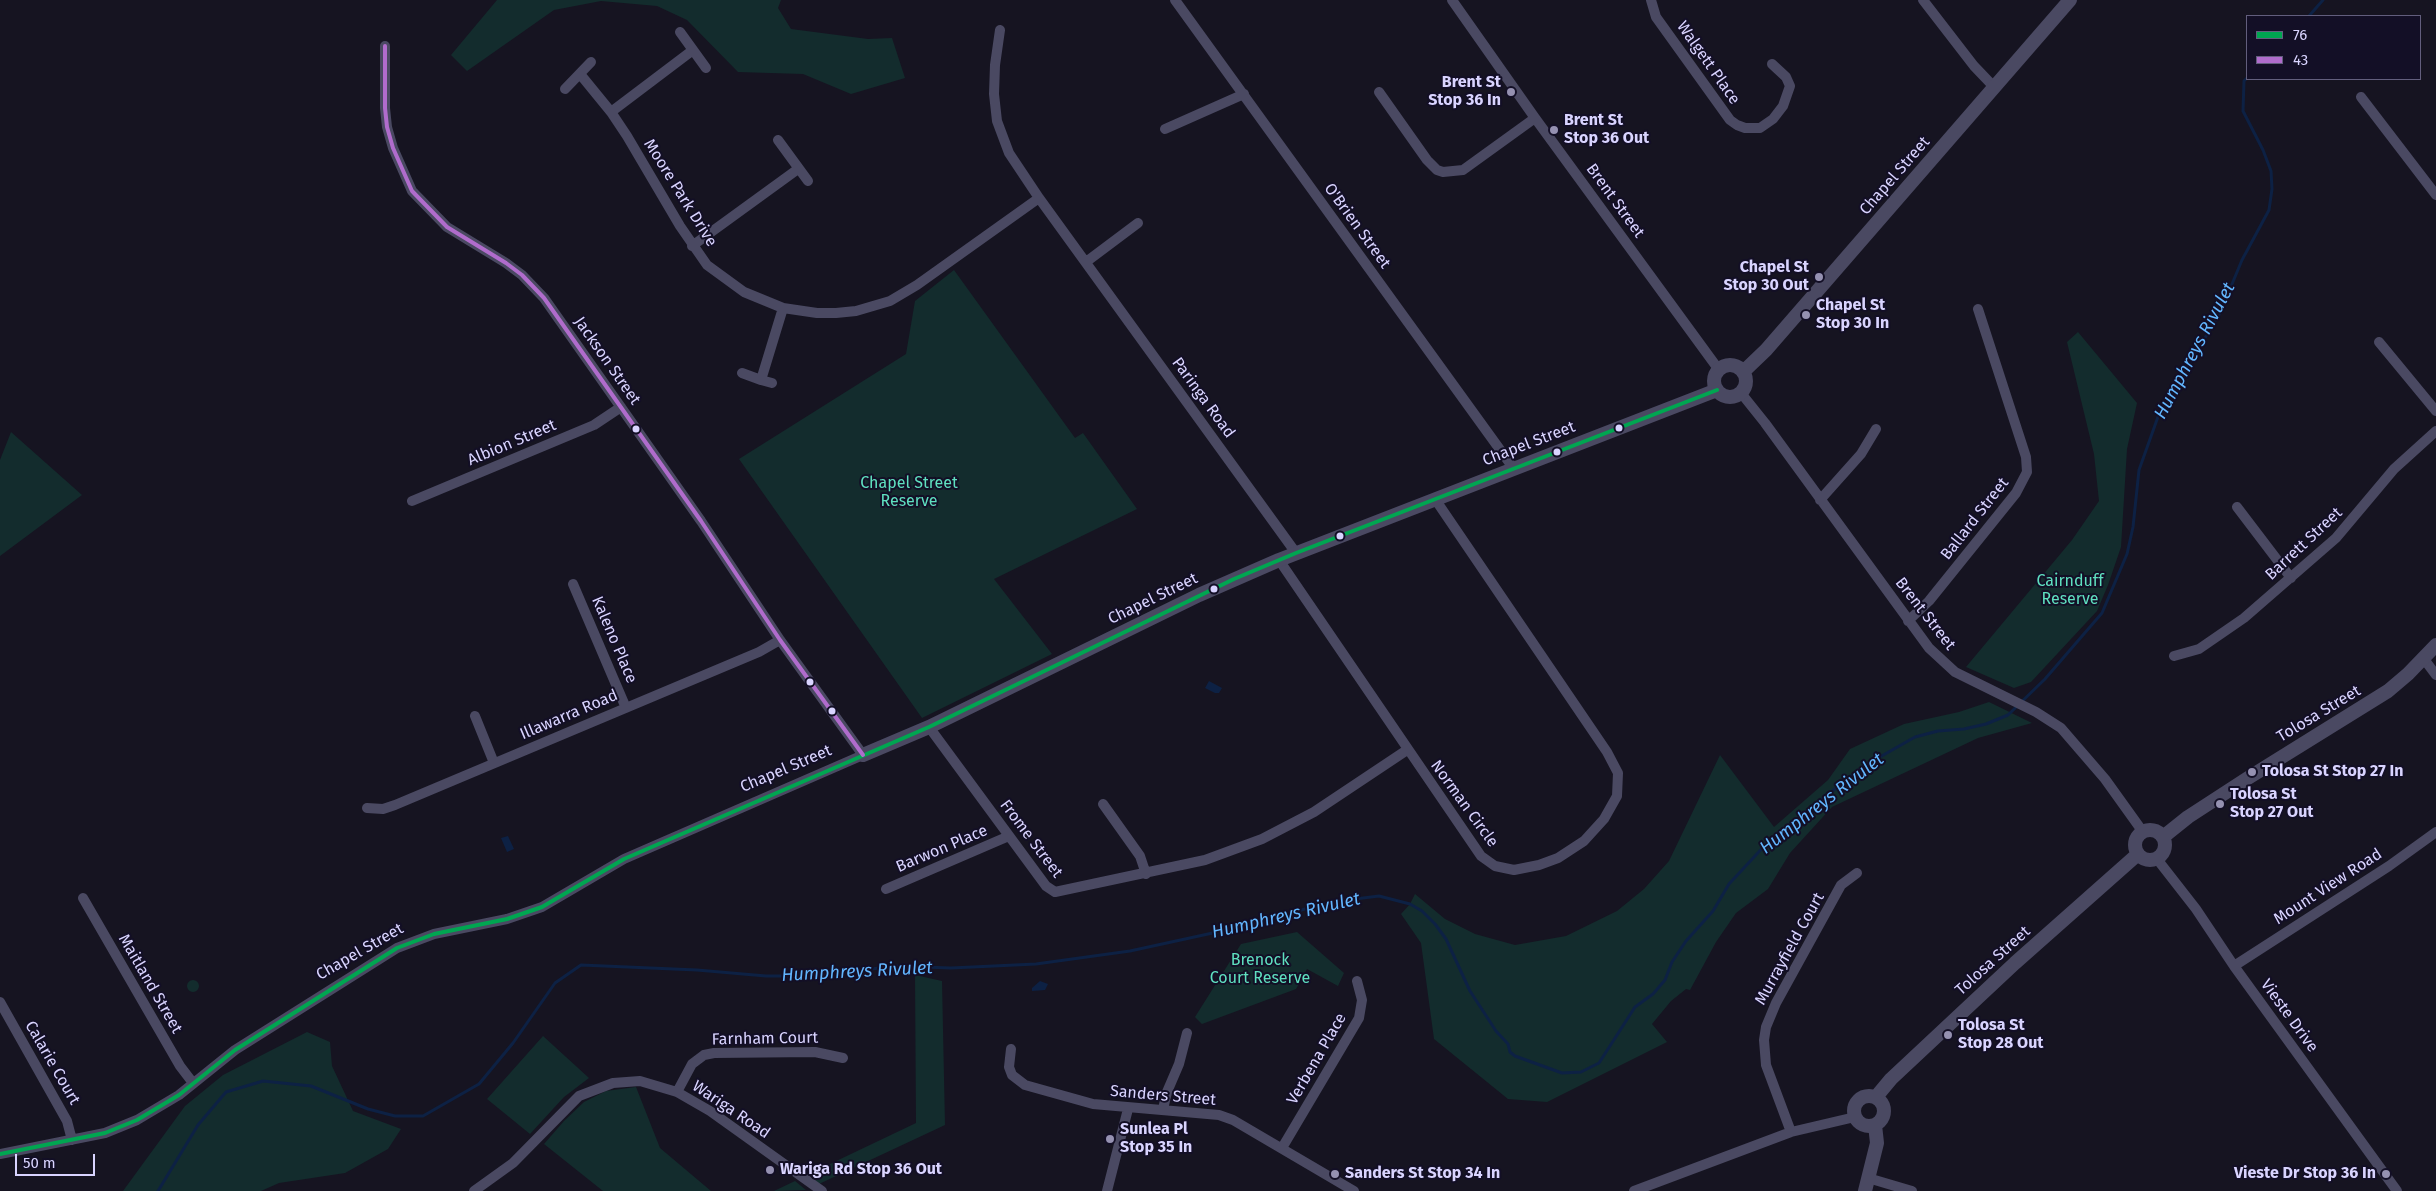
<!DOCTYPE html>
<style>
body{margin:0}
#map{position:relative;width:2436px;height:1191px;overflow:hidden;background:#161421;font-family:"Fira Sans",sans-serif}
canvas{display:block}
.legend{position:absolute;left:2246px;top:15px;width:175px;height:65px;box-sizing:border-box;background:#130f26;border:1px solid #625e7d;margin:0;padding:6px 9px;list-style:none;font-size:15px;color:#d9d4ff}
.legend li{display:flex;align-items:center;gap:10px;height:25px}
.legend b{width:25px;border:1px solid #625e7d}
.scale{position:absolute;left:15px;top:1154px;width:80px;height:22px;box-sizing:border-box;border:2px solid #d9d4ff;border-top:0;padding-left:6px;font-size:15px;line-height:18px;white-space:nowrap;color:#d9d4ff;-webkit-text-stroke:4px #130f26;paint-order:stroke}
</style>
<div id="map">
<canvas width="2436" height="1191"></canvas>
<ul class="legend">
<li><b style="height:6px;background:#00a651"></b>76</li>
<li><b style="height:6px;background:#b06ccc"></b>43</li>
</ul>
<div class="scale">50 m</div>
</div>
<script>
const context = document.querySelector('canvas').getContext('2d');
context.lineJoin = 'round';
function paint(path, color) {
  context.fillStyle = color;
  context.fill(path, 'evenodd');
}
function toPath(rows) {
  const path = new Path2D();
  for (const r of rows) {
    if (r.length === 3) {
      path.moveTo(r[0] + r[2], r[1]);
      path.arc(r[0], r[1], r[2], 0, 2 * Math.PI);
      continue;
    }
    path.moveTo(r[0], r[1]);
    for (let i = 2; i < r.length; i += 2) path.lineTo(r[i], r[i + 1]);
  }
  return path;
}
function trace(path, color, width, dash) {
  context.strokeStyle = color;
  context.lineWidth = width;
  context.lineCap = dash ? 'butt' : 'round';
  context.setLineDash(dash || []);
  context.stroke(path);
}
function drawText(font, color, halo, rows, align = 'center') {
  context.font = font + ' "Fira Sans",sans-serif';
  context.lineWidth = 4;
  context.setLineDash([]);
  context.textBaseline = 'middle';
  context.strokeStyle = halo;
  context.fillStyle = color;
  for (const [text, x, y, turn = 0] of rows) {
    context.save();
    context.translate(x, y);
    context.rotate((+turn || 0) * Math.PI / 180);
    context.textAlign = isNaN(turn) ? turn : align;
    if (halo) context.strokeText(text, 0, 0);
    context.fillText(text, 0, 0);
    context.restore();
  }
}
paint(toPath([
 [497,0,781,0,778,8,791,29,868,39,892,38,905,78,851,94,803,74,738,72,687,20,657,6,601,1,554,10,467,71,451,55],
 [954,270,1075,438,1083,433,1137,509,994,579,1052,654,922,718,739,459,906,354,915,301],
 [2078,332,2137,403,2127,449,2121,547,2108,585,2097,611,2031,682,2014,688,1966,667,2072,540,2099,501,2094,454,2067,342],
 [11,432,82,495,0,556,0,460],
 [1989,702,2032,723,1978,738,1832,807,1790,853,1768,889,1736,913,1716,942,1690,990,1686,989,1671,1001,1652,1024,1667,1042,1547,1102,1508,1099,1434,1039,1421,943,1401,914,1410,904,1415,894,1445,919,1475,934,1515,945,1566,936,1617,911,1644,889,1669,861,1720,755,1774,827,1828,780,1850,749,1904,724,1959,712],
 [1297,932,1344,973,1338,986,1307,969,1296,989,1202,1024,1195,1017,1241,944],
 [915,975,942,981,945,1125,819,1184,809,1174,916,1123],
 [193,986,6],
 [307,1032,330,1042,332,1066,353,1111,401,1129,388,1149,345,1173,279,1183,261,1191,123,1191,185,1106,223,1075],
 [543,1036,589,1078,564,1097,530,1134,487,1099],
 [636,1087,660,1148,711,1191,603,1191,544,1144,564,1121,584,1102,606,1091],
 [795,1181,806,1190,774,1191]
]), '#132c2d');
paint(toPath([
 [1209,681,1222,688,1219,693,1215,693,1205,688],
 [508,836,514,849,507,852,501,838],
 [1040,981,1048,984,1045,990,1032,991,1032,988]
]), '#0d2144');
trace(toPath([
 [2309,16,2323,0],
 [158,1191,198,1125,226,1092,263,1081,311,1086,368,1109,395,1116,423,1116,479,1084,513,1043,555,983,581,965,697,970,766,976,819,976,894,966,951,968,1036,964,1130,951,1231,929,1331,902,1379,896,1410,904,1422,911,1435,924,1446,939,1470,991,1496,1031,1508,1044,1510,1052,1515,1056,1562,1073,1581,1072,1599,1063,1635,1007,1653,994,1665,980,1672,962,1686,941,1713,911,1729,884,1768,842,1864,766,1915,737,1938,731,1964,729,1986,724,2008,715,2045,679,2102,613,2127,554,2133,527,2139,470,2159,414,2220,313,2242,260,2269,210,2272,189,2271,171,2263,150,2243,111,2244,81,2247,78]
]), '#0d2144', 3);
trace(toPath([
 [1175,0,1514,469],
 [1452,0,1535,118,1719,370],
 [1651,0,1656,17,1730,120,1737,125,1745,128,1760,128,1773,119,1783,106,1790,86,1786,77,1772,64],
 [1923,0,1974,66,1995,88],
 [1000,30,995,65,994,94,997,121,1009,153,1039,198,1296,553],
 [680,32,706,68],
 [580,74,611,112,627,136,680,226,707,265,744,292,783,308,817,313,836,313,856,311,890,301,917,285,1039,198],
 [565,89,591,62],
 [1379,92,1427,160,1437,170,1443,172,1463,170,1535,118],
 [2361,97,2436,195],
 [611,112,693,50],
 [1165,129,1244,94],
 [778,140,808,181],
 [692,246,798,169],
 [1086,262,1138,223],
 [2379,342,2436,411],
 [742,373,761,380,783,308],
 [761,380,772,383],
 [1741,393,1765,423,1929,648,1955,672,2036,712,2061,728,2105,779,2143,832],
 [1820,500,1861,454,1876,429],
 [412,501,594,425,621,407],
 [2237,507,2291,578],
 [1279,560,1481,856,1495,866,1514,870,1539,865,1558,858,1584,841,1604,819,1617,796,1618,773,1607,752,1435,499],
 [573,584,626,708],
 [1908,621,1929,601,2016,493,2027,472,2026,457,1978,309],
 [2174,656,2199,649,2244,618,2336,538,2394,469,2436,431],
 [2424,659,2436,675],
 [475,716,494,763],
 [929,727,1046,886,1055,892,1205,860,1262,839,1314,812,1407,750],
 [1103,804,1140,856,1146,874],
 [367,808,383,809,395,805,759,652,780,640],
 [2157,859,2196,909,2234,966,2397,1191],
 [886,889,1009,836],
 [83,898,180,1066,193,1083],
 [2234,966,2389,866,2436,832],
 [0,1002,67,1121,72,1140],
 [1011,1049,1009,1067,1012,1075,1025,1085,1093,1104,1219,1115,1233,1120,1354,1191],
 [677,1092,692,1064,704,1055,714,1053,815,1052,843,1058],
 [1163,1109,1167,1092,1179,1064,1187,1033],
 [1791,1132,1766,1065,1764,1040,1766,1027,1776,1003,1841,885,1857,873],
 [1282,1148,1359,1018,1362,1000,1357,981],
 [0,1154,105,1133,137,1120,179,1095,235,1050,397,948,434,934,507,919,542,907,624,859,863,755,780,640,701,521,544,298,522,275,506,263,447,227,412,191,393,148,387,127,385,108,385,46],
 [1868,1178,1912,1191],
 [474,1191,513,1163,579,1096,613,1083,640,1081,677,1092,710,1111,822,1191],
 [1107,1191,1128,1109],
 [1634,1191,1791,1132,1855,1117]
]), '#4a4962', 10);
trace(toPath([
 [1730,381,16],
 [1743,372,1766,350,2070,0],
 [863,755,929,727,1199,595,1279,560,1717,390],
 [2150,845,15],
 [2163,837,2188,817,2248,778,2388,691,2408,674,2436,645],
 [1869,1111,15],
 [1876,1097,1891,1079,2015,963,2138,854],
 [1865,1191,1877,1143,1875,1125]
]), '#4a4962', 14);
trace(toPath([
 [0,1154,105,1133,137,1120,179,1095,235,1050,397,948,434,934,507,919,542,907,624,859,929,727,1234,579,1296,553,1717,390]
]), '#00a651', 4);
trace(toPath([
 [385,46,385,108,387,127,393,148,412,191,447,227,506,263,522,275,544,298,701,521,780,640,863,755]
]), '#b06ccc', 4);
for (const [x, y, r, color] of [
 [1511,92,5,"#9591b1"],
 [1554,130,5,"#9591b1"],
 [1819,277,5,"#9591b1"],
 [1806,315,5,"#9591b1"],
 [1619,428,4.5,"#d9d4ff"],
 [636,429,4.5,"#d9d4ff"],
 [1557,452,4.5,"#d9d4ff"],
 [1340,536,4.5,"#d9d4ff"],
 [1214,589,4.5,"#d9d4ff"],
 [810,682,4.5,"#d9d4ff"],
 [832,711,4.5,"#d9d4ff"],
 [2252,772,5,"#9591b1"],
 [2220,804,5,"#9591b1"],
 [1948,1035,5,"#9591b1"],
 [1110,1139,5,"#9591b1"],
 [770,1170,5,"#9591b1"],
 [1335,1174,5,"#9591b1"],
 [2386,1174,5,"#9591b1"]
]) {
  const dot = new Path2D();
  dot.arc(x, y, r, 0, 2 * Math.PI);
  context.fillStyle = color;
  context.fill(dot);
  trace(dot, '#130f26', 2);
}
drawText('16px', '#d9d4ff', '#130f26', [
 ["Walgett Place",1708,63,55],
 ["Chapel Street",1895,176,-49],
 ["Moore Park Drive",680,193,58],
 ["Brent Street",1615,201,54],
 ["O'Brien Street",1357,226,54],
 ["Jackson Street",607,361,55],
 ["Paringa Road",1203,398,54],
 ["Albion Street",512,443,-23],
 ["Chapel Street",1529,444,-21],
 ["Ballard Street",1975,519,-52],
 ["Barrett Street",2304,544,-43],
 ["Chapel Street",1153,599,-26],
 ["Brent Street",1925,614,52],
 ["Kaleno Place",614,640,67],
 ["Tolosa Street",2319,714,-31],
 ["Illawarra Road",569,715,-23],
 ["Chapel Street",786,769,-23],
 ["Norman Circle",1464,804,54],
 ["Frome Street",1031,839,53],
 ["Barwon Place",942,849,-23],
 ["Mount View Road",2328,887,-33],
 ["Murrayfield Court",1790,949,-61],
 ["Chapel Street",360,952,-30],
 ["Tolosa Street",1993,961,-42],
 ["Maitland Street",150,984,60],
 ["Vieste Drive",2289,1016,54],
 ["Farnham Court",765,1039,-1],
 ["Verbena Place",1317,1059,-60],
 ["Calarie Court",52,1063,60],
 ["Sanders Street",1163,1096,5],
 ["Wariga Road",731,1110,34]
]);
drawText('bold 16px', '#d9d4ff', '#130f26', [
 ["Brent St",1501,83,"right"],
 ["Stop 36 In",1501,101,"right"],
 ["Brent St",1564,121],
 ["Stop 36 Out",1564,139],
 ["Chapel St",1809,268,"right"],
 ["Stop 30 Out",1809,286,"right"],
 ["Chapel St",1816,306],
 ["Stop 30 In",1816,324],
 ["Tolosa St Stop 27 In",2262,772],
 ["Tolosa St",2230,795],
 ["Stop 27 Out",2230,813],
 ["Tolosa St",1958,1026],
 ["Stop 28 Out",1958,1044],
 ["Sunlea Pl",1120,1130],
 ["Stop 35 In",1120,1148],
 ["Wariga Rd Stop 36 Out",780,1170],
 ["Sanders St Stop 34 In",1345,1174],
 ["Vieste Dr Stop 36 In",2376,1174,"right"]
], 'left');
drawText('16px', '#5fe0c0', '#130f26', [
 ["Chapel Street",909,484],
 ["Reserve",909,502],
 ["Cairnduff",2070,582],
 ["Reserve",2070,600],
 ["Brenock",1260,961],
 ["Court Reserve",1260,979]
]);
drawText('italic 18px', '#62b6ff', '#130f26', [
 ["Humphreys Rivulet",2195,351,-62],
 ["Humphreys Rivulet",1822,804,-38],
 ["Humphreys Rivulet",1286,916,-13],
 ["Humphreys Rivulet",857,972,-3]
]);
</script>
